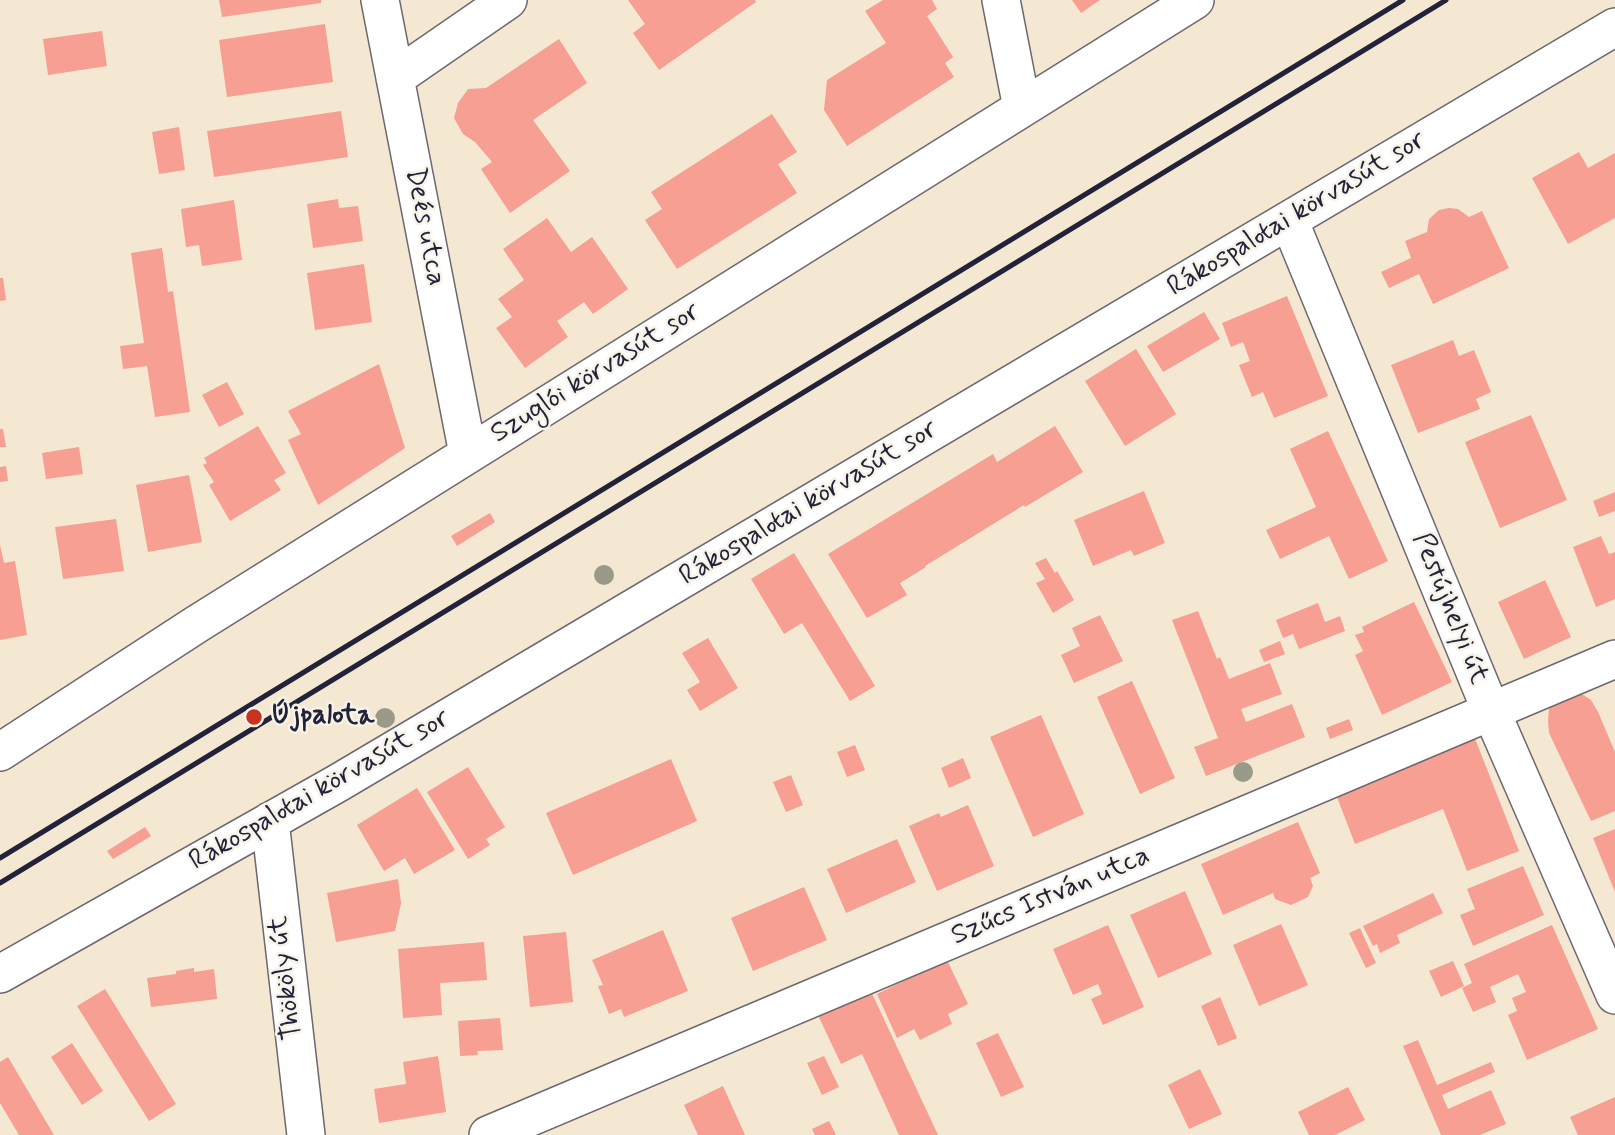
<!DOCTYPE html>
<meta charset="utf-8">
<style>
body{margin:0}
canvas{display:block;background:#f4e8d2}
</style>
<canvas width="1615" height="1135"></canvas>
<script>
const context = document.querySelector('canvas').getContext('2d');
context.lineJoin = 'round';
function paint(path, color) {
  context.fillStyle = color;
  context.fill(path, 'evenodd');
}
function toPath(rows) {
  const path = new Path2D();
  for (const r of rows) {
    path.moveTo(r[0], r[1]);
    for (let i = 2; i < r.length; i += 2) path.lineTo(r[i], r[i + 1]);
  }
  return path;
}
function trace(path, color, width, dash) {
  context.strokeStyle = color;
  context.lineWidth = width;
  context.lineCap = dash ? 'butt' : 'round';
  context.setLineDash(dash || []);
  context.stroke(path);
}
function drawText(font, color, halo, rows, align = 'center') {
  context.font = font + ' Mynerve,sans-serif';
  context.lineWidth = 5;
  context.setLineDash([]);
  context.textBaseline = 'middle';
  context.strokeStyle = halo;
  context.fillStyle = color;
  for (const [text, x, y, turn = 0] of rows) {
    context.save();
    context.translate(x, y);
    context.rotate((+turn || 0) * Math.PI / 180);
    context.textAlign = isNaN(turn) ? turn : align;
    if (halo) context.strokeText(text, 0, 0);
    context.fillText(text, 0, 0);
    context.restore();
  }
}
paint(toPath([
 [219,0,321,0,321,3,222,17],
 [628,0,755,0,756,2,659,70,633,33,645,24],
 [883,0,932,0,937,9,927,16,953,57,945,63,954,77,847,146,824,110,827,80,886,43,865,11],
 [1072,0,1100,0,1081,13],
 [325,24,333,82,227,97,219,40],
 [102,31,107,66,48,75,43,39],
 [559,39,587,83,533,120,570,171,510,213,481,169,492,162,475,142,463,134,454,118,458,103,468,89,486,88],
 [341,111,348,157,214,177,207,131],
 [772,114,797,152,778,164,797,193,677,269,645,220,662,209,651,192],
 [179,127,185,170,159,174,152,132],
 [1579,152,1588,168,1615,153,1615,218,1568,244,1532,178],
 [338,199,339,208,358,206,363,241,313,248,307,204],
 [234,200,242,260,202,266,199,245,186,247,181,209],
 [1449,208,1458,209,1469,217,1482,211,1509,268,1433,304,1419,274,1389,288,1381,272,1411,258,1405,241,1427,232,1429,219,1439,210],
 [547,218,571,252,592,237,628,289,593,314,584,302,557,321,568,337,525,368,496,328,512,317,498,299,524,280,503,249],
 [162,248,168,292,173,291,190,412,155,417,147,366,123,369,120,346,144,343,131,253],
 [364,264,372,322,315,330,307,273],
 [0,278,3,278,6,300,0,301],
 [1287,296,1328,396,1274,418,1263,392,1252,397,1239,365,1250,361,1243,342,1231,347,1222,323],
 [1204,312,1220,339,1163,372,1147,346],
 [1453,340,1459,356,1474,350,1491,392,1476,399,1480,409,1418,433,1391,365],
 [1136,349,1176,414,1125,446,1085,381],
 [379,364,405,448,318,505,288,440,301,434,288,411],
 [227,382,244,414,219,427,202,395],
 [1531,415,1567,500,1500,528,1465,442],
 [258,426,286,473,274,480,281,490,230,521,209,485,214,482,203,465,207,463,204,458],
 [1055,426,1083,472,1025,507,1024,505,925,566,926,567,900,583,907,595,867,618,828,554,993,454,997,462],
 [0,429,3,429,6,447,0,447],
 [1328,431,1388,561,1349,579,1329,536,1280,559,1266,530,1316,507,1290,449],
 [79,447,83,474,46,479,42,453],
 [6,466,8,481,0,482,0,467],
 [189,475,202,542,148,552,136,485],
 [1144,491,1165,543,1134,556,1131,550,1093,566,1074,520],
 [1615,492,1615,511,1599,517,1593,501],
 [490,513,495,522,457,546,451,536],
 [116,519,124,571,63,579,55,527],
 [1601,536,1609,554,1615,552,1615,599,1596,607,1573,547],
 [0,545,4,563,15,561,27,635,0,640],
 [794,553,875,686,850,701,802,623,784,634,751,579],
 [1046,558,1055,573,1057,571,1074,600,1053,613,1036,583,1045,579,1035,563],
 [1545,580,1571,637,1524,659,1498,602],
 [1414,602,1452,682,1382,715,1355,655,1363,651,1355,635,1364,632,1362,627],
 [1318,603,1325,622,1340,616,1345,631,1299,649,1293,634,1283,638,1276,620],
 [1198,611,1217,659,1220,657,1229,679,1270,663,1282,694,1241,709,1246,722,1292,704,1305,737,1206,776,1194,747,1218,738,1172,620],
 [1100,615,1123,661,1074,683,1061,655,1080,646,1072,628],
 [708,638,738,688,700,711,687,690,700,682,682,653],
 [1280,641,1285,654,1264,662,1259,650],
 [1132,681,1175,778,1140,794,1097,697],
 [1579,692,1591,700,1598,712,1615,752,1615,811,1591,821,1549,733,1548,721,1549,709,1561,695],
 [1041,715,1084,814,1033,837,990,737],
 [1349,719,1353,730,1330,739,1326,728],
 [1474,736,1519,851,1467,871,1443,809,1355,844,1335,792],
 [855,745,865,770,847,777,837,752],
 [963,758,971,778,949,788,941,768],
 [671,759,697,821,573,875,546,813],
 [468,767,505,827,486,839,490,845,468,859,427,792],
 [791,775,803,805,786,812,773,782],
 [417,788,455,850,414,874,405,858,384,871,357,825],
 [968,805,994,866,937,891,909,826,939,813,941,817],
 [1298,822,1320,873,1310,878,1313,886,1308,897,1291,905,1275,899,1273,893,1223,915,1201,864],
 [145,827,151,836,113,859,107,851],
 [1615,829,1615,892,1593,838],
 [897,839,916,882,846,913,827,869],
 [1523,866,1544,915,1473,946,1460,915,1475,909,1467,889],
 [398,879,401,903,395,931,336,942,327,893],
 [804,887,827,940,753,971,731,918],
 [1185,891,1212,954,1158,978,1130,915],
 [1433,893,1443,913,1397,935,1400,943,1380,953,1377,944,1373,946,1363,926],
 [1281,924,1308,985,1259,1006,1233,945],
 [1108,925,1144,1007,1103,1025,1091,999,1102,994,1098,984,1073,995,1053,949],
 [1552,925,1598,1029,1527,1060,1508,1015,1517,1011,1512,998,1526,992,1518,974,1490,987,1496,1002,1473,1012,1462,988,1472,983,1464,964],
 [1360,928,1376,963,1366,968,1349,933],
 [663,930,688,991,624,1017,621,1009,609,1014,598,986,603,985,592,960],
 [566,932,573,1002,530,1007,523,936],
 [484,942,487,980,440,983,442,1015,403,1018,398,949],
 [947,960,968,1004,948,1014,952,1024,920,1040,914,1029,897,1038,877,994],
 [1453,961,1464,986,1441,997,1429,971],
 [194,968,194,972,214,969,217,999,151,1007,147,978,176,974,176,971],
 [869,987,938,1135,899,1135,862,1054,841,1064,816,1011],
 [105,989,176,1104,149,1121,77,1006],
 [1220,997,1237,1038,1218,1046,1201,1006],
 [500,1018,503,1050,477,1051,478,1055,460,1056,458,1021],
 [998,1033,1024,1087,1001,1097,976,1043],
 [1418,1040,1437,1085,1491,1062,1495,1072,1442,1095,1448,1109,1491,1090,1506,1124,1480,1135,1441,1135,1403,1046],
 [72,1043,103,1091,82,1105,51,1057],
 [438,1056,446,1112,379,1123,374,1089,406,1084,403,1062],
 [824,1056,839,1087,822,1095,807,1063],
 [8,1057,54,1135,19,1135,0,1103,0,1062],
 [1200,1069,1222,1114,1189,1129,1168,1085],
 [723,1086,745,1135,698,1135,684,1105],
 [1348,1087,1365,1120,1335,1135,1309,1135,1298,1112],
 [1615,1097,1615,1135,1578,1135,1570,1117],
 [829,1121,836,1135,815,1135,812,1129]
]), '#f69f92');
const minor = toPath([
 [380,0,468,454],
 [1001,0,1022,108],
 [395,78,508,0],
 [1289,220,1491,711,1615,995],
 [0,752,197,624,1195,0],
 [270,821,306,1135],
 [0,974,338,783,1615,27],
 [488,1135,1615,659]
]);
trace(minor, '#6c6770', 40);
trace(minor, '#fff', 37);
trace(toPath([
 [0,858,1403,0],
 [0,883,1446,0]
]), '#22223b', 5);
context.fillStyle = '#999a88';
for (const [x, y] of [
 [604,575],
 [385,718],
 [1243,772]
]) {
  context.beginPath();
  context.arc(x, y, 10, 0, 2 * Math.PI);
  context.fill();
}
for (const [x, y, r, color] of [
 [254,717,9,"#c8321e"]
]) {
  const dot = new Path2D();
  dot.arc(x, y, r, 0, 2 * Math.PI);
  context.fillStyle = color;
  context.fill(dot);
  trace(dot, '#f7f3e8', 2.5);
}
drawText('28px', '#22223b', '#f7f3e8', [
 ["Rákospalotai körvasút sor",1297,215,-31],
 ["Deés utca",424,227,79],
 ["Szuglói körvasút sor",596,374,-32],
 ["Rákospalotai körvasút sor",809,504,-31],
 ["Pestújhelyi út",1449,609,68],
 ["Rákospalotai körvasút sor",320,791,-30],
 ["Szűcs István utca",1051,897,-23],
 ["Thököly út",287,978,-97]
]);
drawText('bold 28px', '#22223b', '#f7f3e8', [
 ["Újpalota",270,717]
], 'left');
</script>
